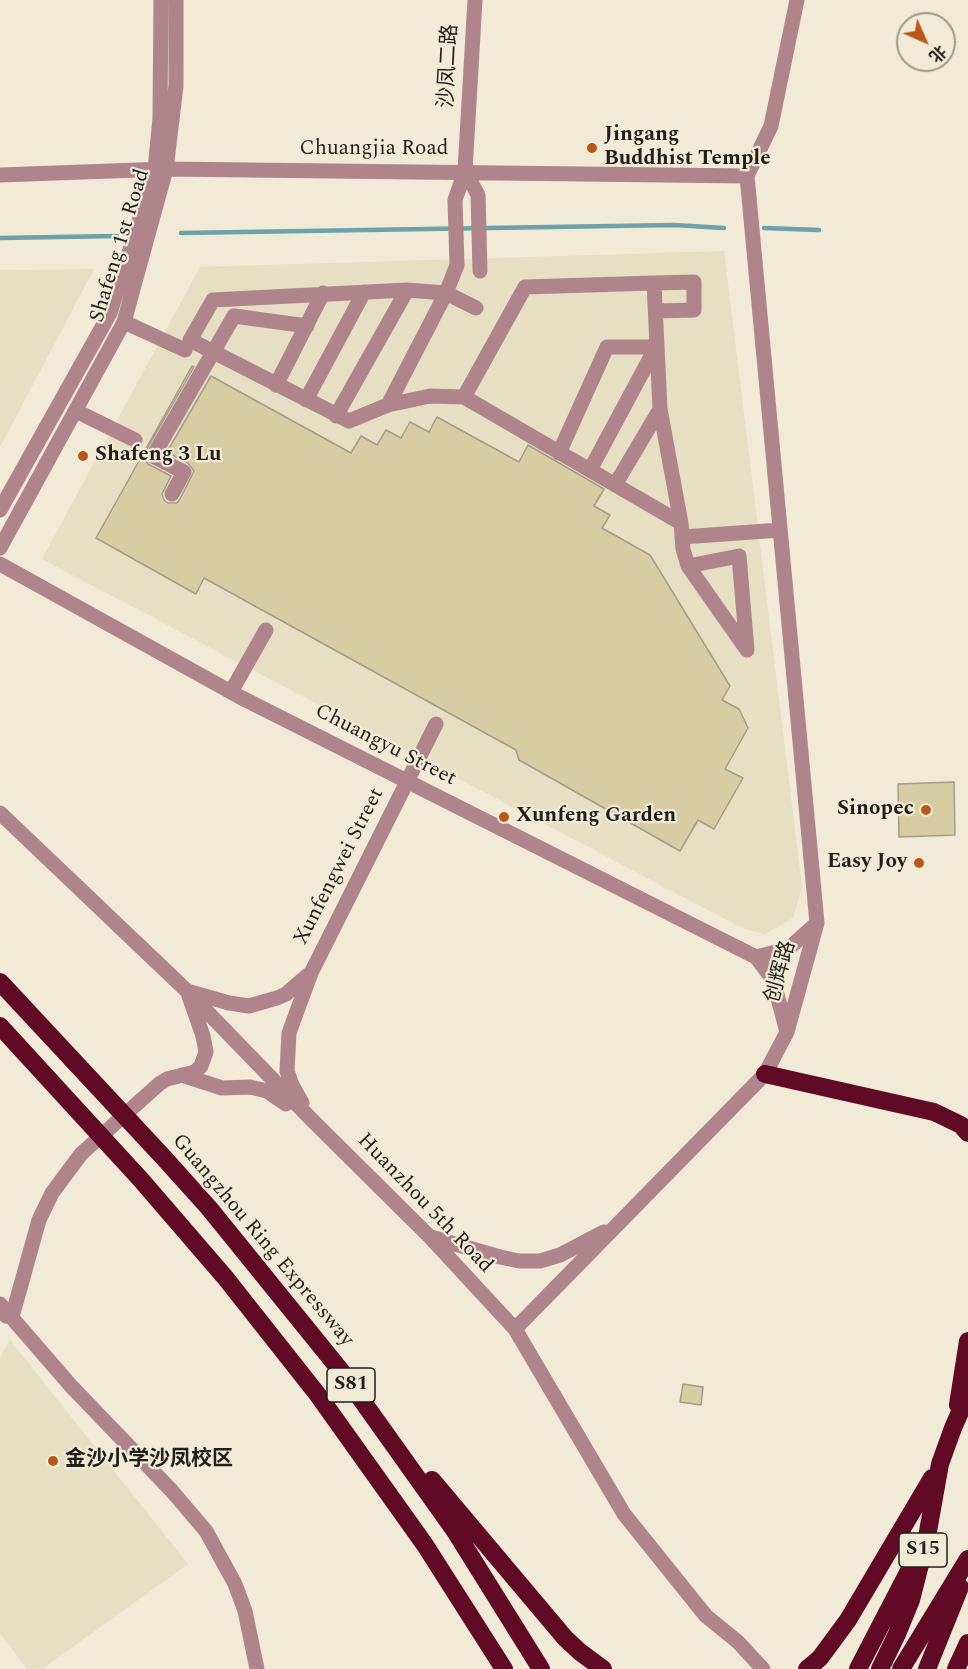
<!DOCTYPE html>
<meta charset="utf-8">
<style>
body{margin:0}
#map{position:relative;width:968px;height:1669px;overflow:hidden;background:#f0ead6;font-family:Spectral,"Noto Sans SC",serif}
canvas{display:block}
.north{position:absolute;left:896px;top:12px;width:60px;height:60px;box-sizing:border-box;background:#f0ead6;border:2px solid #9d998a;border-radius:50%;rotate:135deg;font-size:16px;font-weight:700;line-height:24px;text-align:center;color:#211f18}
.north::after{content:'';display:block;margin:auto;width:21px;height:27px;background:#b9571b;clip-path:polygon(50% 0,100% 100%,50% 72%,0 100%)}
</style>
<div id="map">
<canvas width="968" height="1669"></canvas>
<div class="north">北</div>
</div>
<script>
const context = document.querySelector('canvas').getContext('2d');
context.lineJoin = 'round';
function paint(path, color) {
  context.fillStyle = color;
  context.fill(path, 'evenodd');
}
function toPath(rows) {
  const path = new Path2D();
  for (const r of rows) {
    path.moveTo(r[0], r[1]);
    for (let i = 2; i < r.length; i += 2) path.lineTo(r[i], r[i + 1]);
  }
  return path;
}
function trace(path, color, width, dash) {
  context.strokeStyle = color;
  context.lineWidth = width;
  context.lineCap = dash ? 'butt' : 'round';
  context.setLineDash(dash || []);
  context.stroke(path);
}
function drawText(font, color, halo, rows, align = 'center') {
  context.font = font + ' Spectral,"Noto Sans SC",serif';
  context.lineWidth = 4.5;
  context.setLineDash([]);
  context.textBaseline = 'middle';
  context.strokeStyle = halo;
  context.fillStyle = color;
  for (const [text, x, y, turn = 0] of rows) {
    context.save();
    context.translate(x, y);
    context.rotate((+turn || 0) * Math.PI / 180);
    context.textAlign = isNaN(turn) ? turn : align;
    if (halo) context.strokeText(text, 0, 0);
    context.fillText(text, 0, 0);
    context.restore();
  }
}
paint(toPath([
 [724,251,802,887,793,918,765,934,742,928,42,559,200,267],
 [94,269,0,447,0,270],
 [10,1340,188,1564,42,1669,27,1669,0,1633,0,1358]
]), '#e6dfc3');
trace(toPath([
 [764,228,819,230],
 [181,233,674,225,724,228],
 [0,238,117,236]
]), '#6ca2aa', 4.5);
const building = toPath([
 [192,366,194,367,143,456,148,464,171,476,162,494,164,500,168,503,177,503,180,499,194,471,188,463,167,452,211,376,351,453,361,436,377,445,386,430,401,438,410,422,429,432,437,417,519,462,528,445,604,489,594,506,610,515,602,528,650,555,730,686,722,700,739,709,748,728,725,769,743,778,714,829,698,820,680,851,519,760,516,750,204,578,196,594,96,538,192,366],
 [954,782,955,835,899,837,898,784,954,782],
 [683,1384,703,1387,701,1405,680,1402,683,1384]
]);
paint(building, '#d8cca2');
trace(building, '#a19d8a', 1.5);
trace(toPath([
 [475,0,465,171,455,200,457,265,446,293,388,405,349,421,190,340,213,300,407,290,446,293,476,308],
 [465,171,478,195,480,271],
 [0,175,166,169,747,176],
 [654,283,694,282,694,310,657,311],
 [124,322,185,350],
 [276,385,323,293],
 [464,397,525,287,654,283,660,409,681,523,683,549,688,566,747,650],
 [306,400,364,292],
 [388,405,430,396,464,397,681,523],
 [76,411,135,440],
 [336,416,407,290],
 [559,453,607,347,656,347,590,470],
 [615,485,660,409],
 [172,494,184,472,153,456,234,316,307,326],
 [0,510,110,313,155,170,160,118,161,0],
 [682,537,780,530],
 [0,548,124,322,166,169,176,86,176,0],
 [0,564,240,697,756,957,771,977,775,987,787,1032],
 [688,566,739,556,747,650],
 [231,692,266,630],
 [0,813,187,991,313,1121,429,1236,515,1329,624,1514,706,1616,738,1642,763,1669],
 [756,957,788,949,817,923],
 [187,991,229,1003,249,1006,277,998,286,994,308,975],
 [182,1075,222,1088,250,1087,267,1091,286,1104],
 [302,1103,292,1085,287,1071,289,1033,311,973,436,724],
 [431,1237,500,1257,519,1261,540,1261,560,1255,604,1232],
 [0,1304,71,1386,171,1490,206,1531,235,1584,245,1611,257,1669],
 [6,1316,12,1317,39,1220,52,1193,81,1154,159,1084,167,1079,195,1072,201,1066,206,1052,203,1036,189,996],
 [515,1329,765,1074,787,1032,817,923,747,176,771,126,797,0]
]), '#af858b', 15);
trace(toPath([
 [0,982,165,1159,209,1208,341,1371,455,1531,541,1669],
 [0,1026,143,1182,224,1276,318,1395,425,1545,504,1669],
 [765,1074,934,1112,961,1125,968,1133],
 [958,1405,968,1341],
 [432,1480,565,1638,580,1652,603,1669],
 [807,1669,820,1658,848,1620,932,1478],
 [858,1669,912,1565],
 [880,1669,897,1634,911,1600,927,1537,940,1464,953,1428,968,1394],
 [901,1669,968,1559],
 [927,1669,960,1587],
 [956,1669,968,1643]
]), '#600a26', 18);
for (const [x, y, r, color] of [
 [592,148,6,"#b9571b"],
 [83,456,6,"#b9571b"],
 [926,810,6,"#b9571b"],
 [504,817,6,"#b9571b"],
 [919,863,6,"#b9571b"],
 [53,1461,6,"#b9571b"]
]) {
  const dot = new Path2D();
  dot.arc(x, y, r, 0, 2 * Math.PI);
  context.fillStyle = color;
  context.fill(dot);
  trace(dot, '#f0ead6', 2);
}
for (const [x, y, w] of [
 [351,1385,48],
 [923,1550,48]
]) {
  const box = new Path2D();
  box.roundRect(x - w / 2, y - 17, w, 34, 4.5);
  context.fillStyle = '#f0ead6';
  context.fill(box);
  trace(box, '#211f18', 1.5);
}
drawText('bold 20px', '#211f18', null, [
 ["S81",351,1385],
 ["S15",923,1550]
]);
drawText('21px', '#211f18', '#f0ead6', [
 ["沙凤二路",450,66,-87],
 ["Chuangjia Road",374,150],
 ["Shafeng 1st Road",121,246,-73],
 ["Chuangyu Street",385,746,27],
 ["Xunfengwei Street",340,867,-63],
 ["创辉路",782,972,-74],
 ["Huanzhou 5th Road",424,1204,46],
 ["Guangzhou Ring Expressway",262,1241,50]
]);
drawText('bold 21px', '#211f18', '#f0ead6', [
 ["Jingang",604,136],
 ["Buddhist Temple",604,160],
 ["Shafeng 3 Lu",95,456],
 ["Sinopec",914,810,"right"],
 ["Xunfeng Garden",516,817],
 ["Easy Joy",907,863,"right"],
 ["金沙小学沙凤校区",65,1461]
], 'left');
</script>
